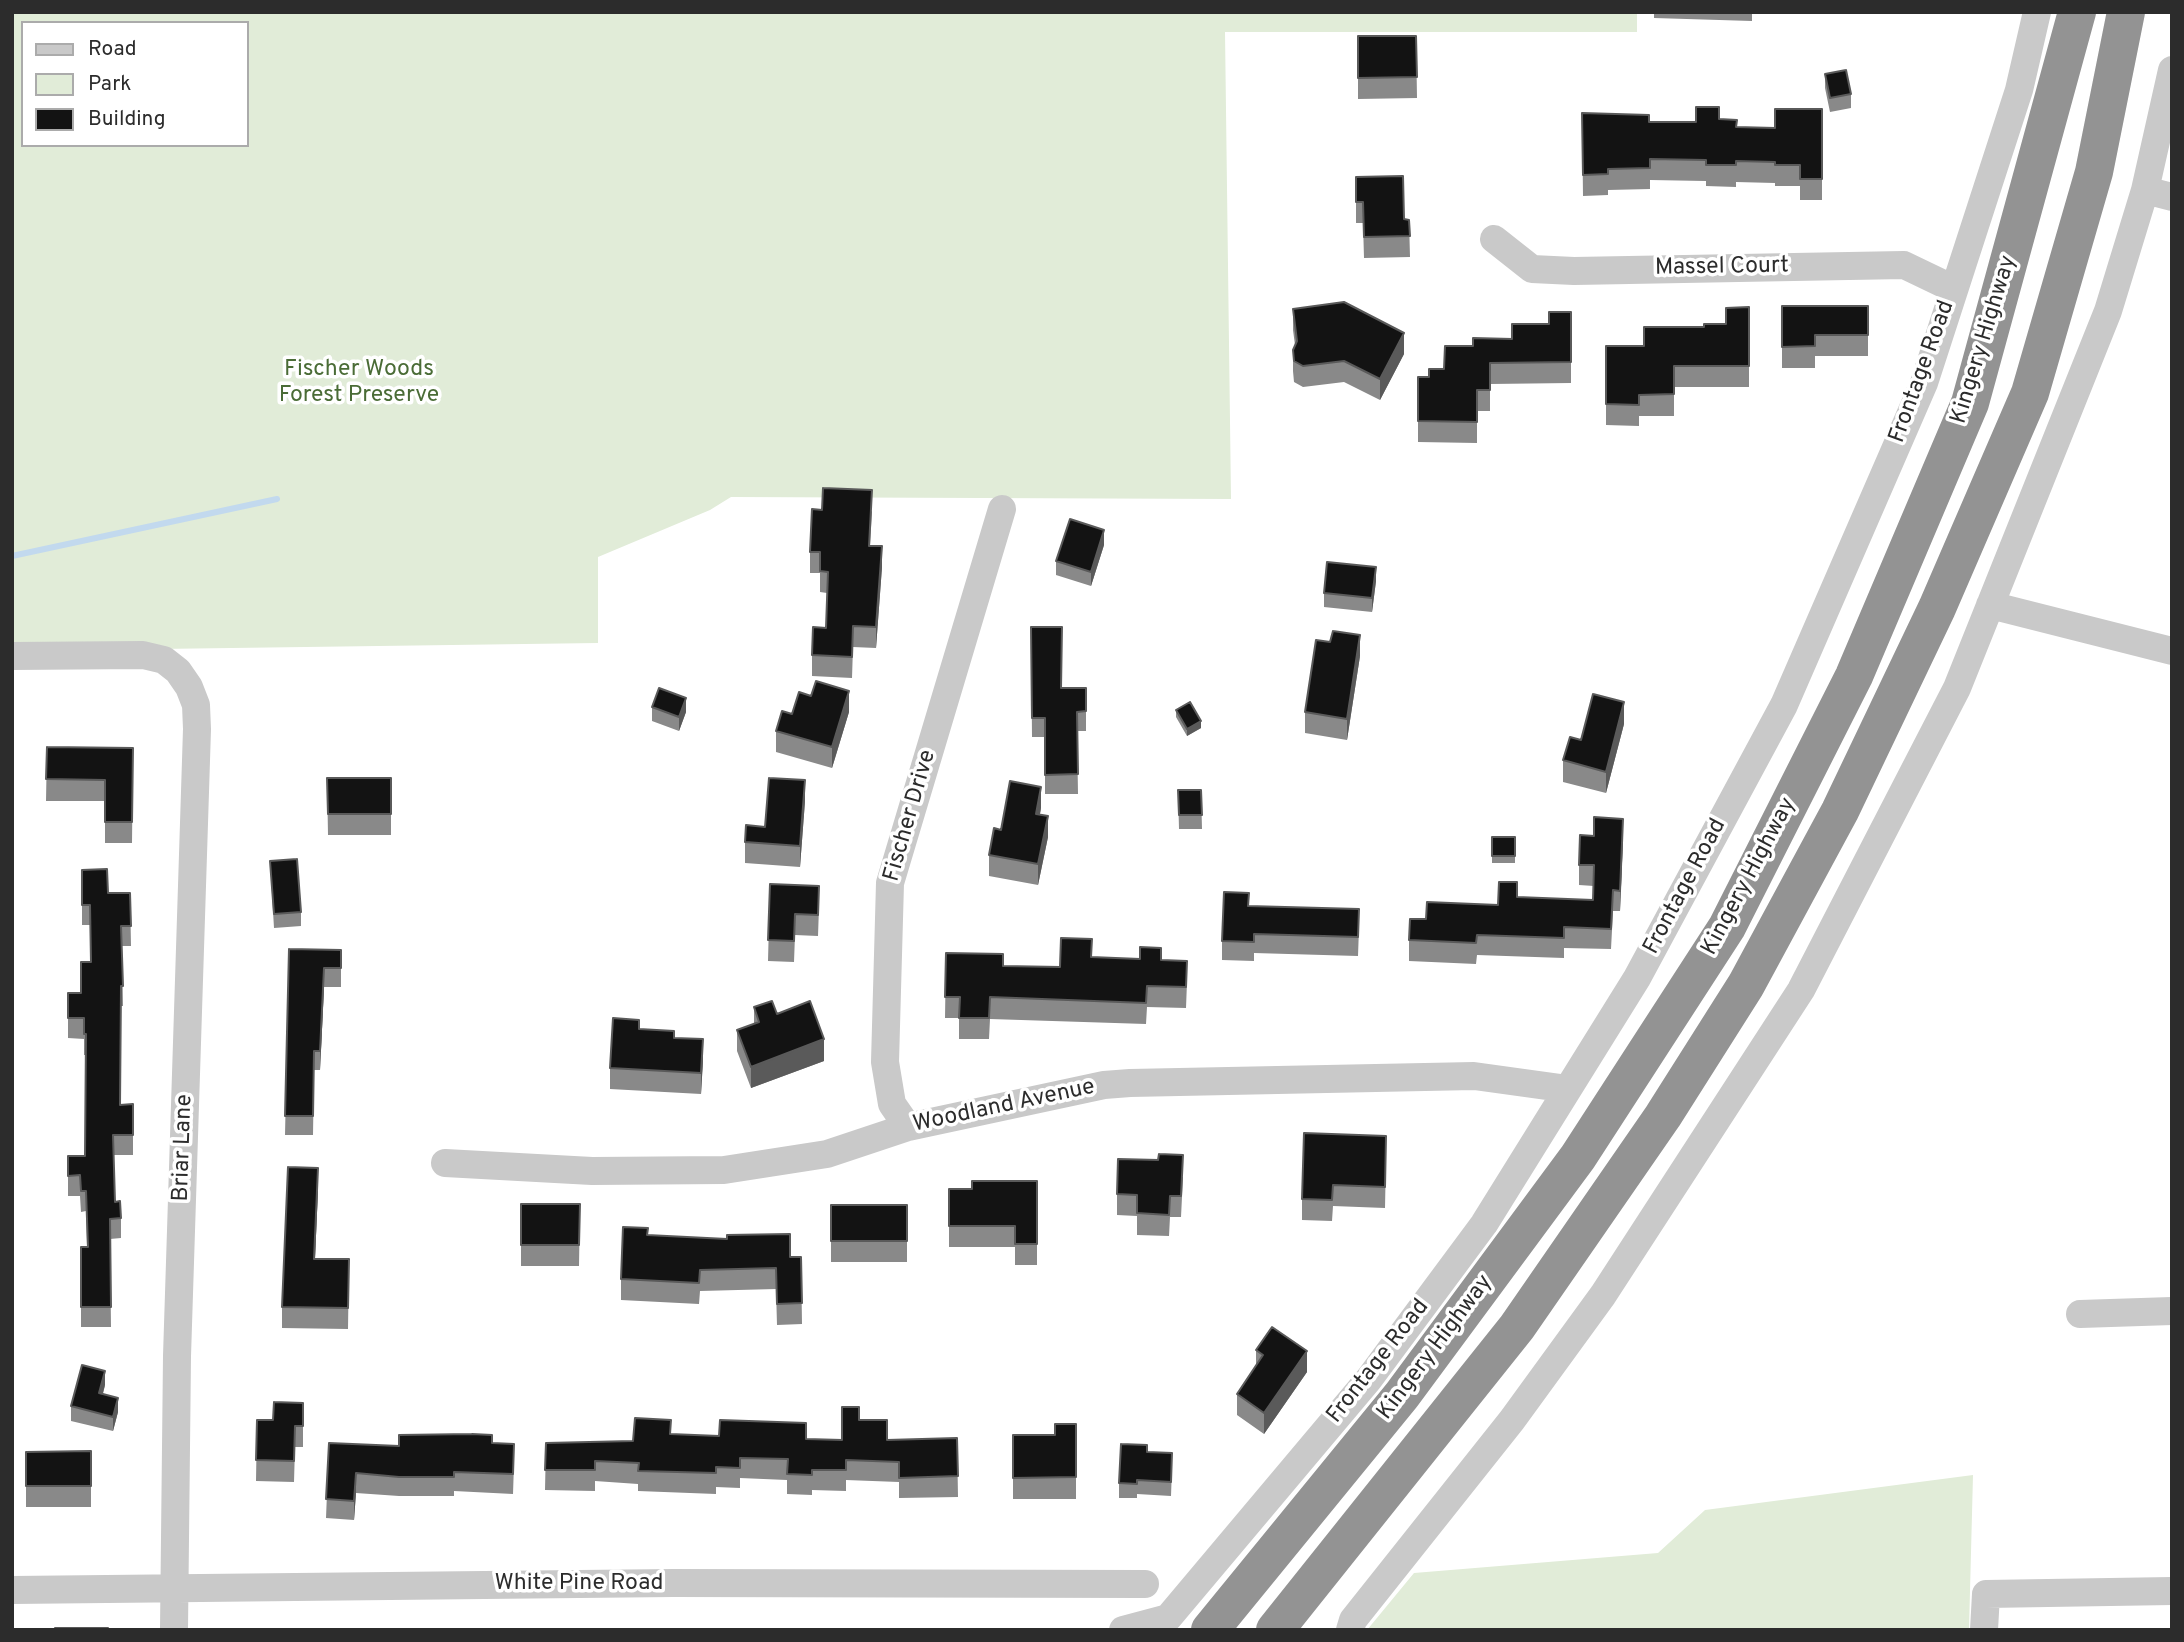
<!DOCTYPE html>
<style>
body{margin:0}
#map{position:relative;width:2184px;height:1642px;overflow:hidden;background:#fff;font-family:Overpass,sans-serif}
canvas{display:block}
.frame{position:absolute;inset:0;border:14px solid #2c2c2c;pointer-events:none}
.legend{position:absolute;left:21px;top:21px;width:228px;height:126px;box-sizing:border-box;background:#fff;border:2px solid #ababab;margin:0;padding:9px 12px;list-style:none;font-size:21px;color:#2c2c2c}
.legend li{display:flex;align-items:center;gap:14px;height:35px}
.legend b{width:35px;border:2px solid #ababab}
</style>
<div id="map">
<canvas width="2184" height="1642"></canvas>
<div class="frame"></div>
<ul class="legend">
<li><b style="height:9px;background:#c9c9c9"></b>Road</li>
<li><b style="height:19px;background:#e1ecd8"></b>Park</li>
<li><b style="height:19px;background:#131313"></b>Building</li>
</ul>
</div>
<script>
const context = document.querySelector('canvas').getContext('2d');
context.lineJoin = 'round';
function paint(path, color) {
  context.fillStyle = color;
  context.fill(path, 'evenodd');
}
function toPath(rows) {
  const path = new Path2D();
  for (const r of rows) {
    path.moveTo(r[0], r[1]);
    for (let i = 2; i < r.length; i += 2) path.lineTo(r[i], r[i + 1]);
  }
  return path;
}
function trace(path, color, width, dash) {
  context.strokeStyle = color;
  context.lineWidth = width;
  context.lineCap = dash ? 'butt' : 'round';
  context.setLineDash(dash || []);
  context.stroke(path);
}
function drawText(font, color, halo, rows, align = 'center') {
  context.font = font + ' Overpass,sans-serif';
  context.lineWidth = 7;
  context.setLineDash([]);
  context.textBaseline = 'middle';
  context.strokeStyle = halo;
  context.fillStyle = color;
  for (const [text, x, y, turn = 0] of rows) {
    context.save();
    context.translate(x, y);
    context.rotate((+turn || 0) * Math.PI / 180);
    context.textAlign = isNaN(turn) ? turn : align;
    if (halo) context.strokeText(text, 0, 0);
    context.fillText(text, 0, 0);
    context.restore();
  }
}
paint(toPath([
 [12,12,1637,12,1637,32,1225,32,1231,499,731,497,710,510,598,557,598,643,12,651],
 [23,23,247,23,247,145,23,145],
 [1973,1475,1969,1630,1367,1630,1414,1573,1658,1553,1705,1510]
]), '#e1ecd8');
trace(toPath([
 [12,556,277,499]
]), '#c2d9ee', 6);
trace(toPath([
 [2145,190,2172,197],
 [1494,239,1532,269,1574,271,1904,265,1954,289],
 [1990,605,2172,651],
 [12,656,143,655,164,660,178,671,189,687,196,705,197,729,177,1356,174,1630],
 [908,1127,892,1104,885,1062,890,883,1002,509],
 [445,1163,592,1171,724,1170,827,1154,908,1127,1104,1085,1130,1083,1474,1076,1568,1089],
 [2080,1314,2172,1311],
 [12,1590,673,1583,1145,1584],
 [1123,1630,1168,1618,1369,1379,1484,1224,1637,978,1784,705,1924,383,2019,90,2037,12],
 [1350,1630,1353,1620,1512,1420,1603,1295,1801,990,1957,688,2108,311,2145,190,2172,70],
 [1984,1630,1986,1594,2172,1591]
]), '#c9c9c9', 28);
trace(toPath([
 [1210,1630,1402,1395,1578,1157,1727,927,1854,676,1970,403,2077,12],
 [1275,1630,1517,1327,1663,1116,1746,985,1840,811,1937,608,2030,393,2094,172,2126,12]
]), '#939393', 38);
paint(toPath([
 [1654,12,1752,12,1752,21,1654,18],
 [1358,36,1416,36,1417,98,1358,99],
 [1825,74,1851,94,1851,108,1830,112,1825,88],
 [1822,109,1822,200,1800,200,1800,186,1775,186,1775,183,1736,182,1736,187,1706,186,1706,181,1650,180,1650,189,1608,190,1608,195,1583,196,1582,113,1649,122,1696,122,1719,119,1736,127,1775,128],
 [1356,177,1404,219,1409,220,1410,257,1364,258,1363,223,1356,223],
 [1782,306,1868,306,1868,356,1815,356,1815,368,1782,368],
 [1749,307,1749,387,1674,387,1674,416,1639,416,1639,426,1606,425,1606,346,1644,346,1704,327,1726,324],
 [1293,309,1404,354,1380,400,1344,382,1303,387,1294,382,1293,371,1293,350,1295,345,1293,330],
 [1571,312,1571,383,1490,384,1490,411,1477,411,1477,443,1418,442,1418,377,1429,377,1444,369,1473,346,1512,339,1549,324],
 [872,511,870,546,882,567,876,648,853,647,852,678,812,676,812,655,826,628,827,593,820,592,820,573,810,573,810,552],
 [1104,545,1091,586,1056,575,1056,561],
 [1376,581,1372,612,1324,607,1324,593],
 [1031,627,1062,688,1086,688,1086,731,1077,731,1078,794,1045,794,1045,737,1032,737],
 [1360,656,1347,740,1305,733,1305,712],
 [652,707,686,712,679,731,652,721],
 [1176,710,1201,728,1187,736,1176,717],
 [849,712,832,768,776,752,776,731,792,714],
 [1624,724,1606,793,1563,782,1563,760,1581,740],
 [47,747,133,748,132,843,105,843,105,801,46,801],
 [327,778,391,778,391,835,328,835],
 [1178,790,1201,790,1202,829,1179,829],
 [805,801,800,867,745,863,745,842],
 [1041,808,1040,814,1048,837,1038,885,989,876,989,855,1001,830],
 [1492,837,1515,837,1515,863,1492,863],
 [1623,839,1620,911,1613,911,1611,949,1564,948,1564,958,1477,955,1476,964,1409,961,1409,940,1426,919,1498,905,1517,897,1593,900,1594,886,1579,885,1579,865],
 [270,861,301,912,301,926,274,928],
 [82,870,108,893,130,893,131,946,122,946,123,1006,121,1006,120,1105,133,1104,133,1155,113,1155,115,1202,121,1218,121,1238,110,1239,111,1327,81,1327,81,1247,87,1247,86,1211,81,1212,80,1196,68,1196,68,1156,85,1156,86,1055,84,1055,84,1039,68,1038,68,993,81,993,90,962,90,925,82,925],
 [770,884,819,907,818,936,795,935,794,962,768,961],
 [1249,906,1359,928,1358,956,1254,953,1254,961,1222,960,1222,941],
 [289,949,341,950,341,987,324,987,320,1070,314,1070,313,1135,285,1135],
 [946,953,1003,966,1060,967,1092,957,1161,960,1187,982,1186,1008,1147,1007,1146,1024,990,1019,989,1039,959,1039,959,1018,945,1018],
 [754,1007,777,1014,824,1061,751,1088,737,1051,737,1030,754,1024],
 [639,1029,674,1038,703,1060,701,1094,610,1089,610,1068],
 [1386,1157,1385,1208,1333,1206,1332,1221,1302,1220,1302,1199],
 [1183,1177,1181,1217,1170,1217,1169,1236,1137,1235,1137,1216,1117,1215,1117,1194],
 [1037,1181,1037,1265,1015,1265,1015,1247,949,1247,949,1189,972,1189],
 [318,1189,315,1259,349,1259,348,1329,282,1328,282,1307],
 [521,1204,580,1204,579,1266,521,1266],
 [831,1205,907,1205,907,1262,831,1262],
 [648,1235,790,1257,801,1257,802,1324,777,1325,776,1289,700,1291,699,1304,621,1300,621,1279],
 [1256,1350,1307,1372,1264,1434,1237,1415,1237,1394,1256,1366],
 [105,1385,103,1394,118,1412,113,1431,71,1421,71,1406],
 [303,1403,303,1447,295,1447,294,1482,256,1481,257,1420,273,1420],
 [859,1420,887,1440,957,1438,958,1497,899,1498,899,1482,846,1480,846,1491,812,1490,812,1495,787,1494,787,1480,740,1478,740,1488,716,1487,716,1494,638,1491,638,1484,595,1481,595,1491,545,1490,546,1443,633,1441,671,1435,842,1440],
 [1076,1424,1076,1499,1013,1499,1013,1435,1055,1435],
 [329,1443,399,1446,492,1443,514,1464,513,1494,454,1491,454,1496,399,1496,356,1493,354,1520,326,1518],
 [91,1451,91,1507,26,1507,26,1452],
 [1147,1452,1172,1468,1171,1496,1137,1494,1137,1498,1119,1498,1119,1483]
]), '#898989');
paint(toPath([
 [1404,333,1404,354,1380,400,1380,379],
 [1104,530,1104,545,1091,586,1091,572],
 [882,546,882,567,876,648,876,627],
 [1376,567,1376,581,1372,612,1372,598],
 [1360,635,1360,656,1347,740,1347,719],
 [849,691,849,712,832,768,832,747],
 [686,698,686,712,679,731,679,717],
 [1624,702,1624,724,1606,793,1606,772],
 [1201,721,1201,728,1187,736,1187,729],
 [805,780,805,801,800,867,800,846],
 [1041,787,1041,808,1036,835,1036,814],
 [1048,816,1048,837,1038,885,1038,864],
 [1623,819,1623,839,1620,911,1620,891],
 [324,968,324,987,320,1070,320,1051],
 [703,1039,703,1060,701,1094,701,1073],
 [824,1039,824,1061,751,1088,751,1067],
 [318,1168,318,1189,314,1280,314,1259],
 [1307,1351,1307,1372,1264,1434,1264,1413],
 [105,1371,105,1385,99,1407,99,1393],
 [118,1398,118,1412,113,1431,113,1417],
 [356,1473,356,1493,354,1520,354,1501]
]), '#5a5a5a');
const building = toPath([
 [1358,36,1416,36,1417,77,1358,78,1358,36],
 [1846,70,1851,94,1830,98,1825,74,1846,70],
 [1696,107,1719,107,1719,119,1737,120,1736,127,1775,128,1775,109,1822,109,1822,179,1800,179,1800,165,1775,165,1775,162,1736,161,1736,165,1706,165,1706,160,1650,159,1650,168,1608,169,1608,174,1583,175,1582,113,1649,115,1649,122,1696,122,1696,107],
 [1403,176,1404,219,1409,220,1410,236,1364,237,1363,202,1356,202,1356,177,1403,176],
 [1344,302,1404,333,1380,379,1344,361,1303,366,1294,361,1293,350,1297,341,1293,309,1344,302],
 [1782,306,1868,306,1868,335,1815,335,1815,346,1782,347,1782,306],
 [1749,307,1749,366,1674,366,1674,394,1639,395,1639,405,1606,404,1606,346,1644,346,1644,327,1704,327,1704,324,1726,324,1726,308,1749,307],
 [1549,312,1571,312,1571,362,1490,363,1490,390,1477,390,1477,422,1418,421,1418,377,1429,377,1429,369,1444,369,1445,346,1473,346,1473,338,1512,339,1512,324,1549,324,1549,312],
 [823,488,872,490,869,546,882,546,876,627,853,626,852,657,812,655,813,627,826,628,828,572,820,571,820,552,810,552,812,509,822,510,823,488],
 [1070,519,1104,530,1091,572,1056,561,1070,519],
 [1327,562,1376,567,1372,598,1324,593,1327,562],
 [1031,627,1062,627,1061,688,1086,688,1086,711,1077,712,1078,774,1045,775,1045,718,1032,718,1031,627],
 [1333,631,1360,635,1347,719,1305,712,1316,640,1330,642,1333,631],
 [816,681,849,691,832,747,776,731,782,711,792,714,799,692,811,696,816,681],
 [659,688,686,698,679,717,652,707,659,688],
 [1593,694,1624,702,1606,772,1563,760,1570,737,1581,740,1593,694],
 [1190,702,1201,721,1187,729,1176,710,1190,702],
 [47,747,133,748,132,822,105,822,105,780,46,779,47,747],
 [327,778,391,778,391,814,328,814,327,778],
 [769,778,805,780,800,846,745,842,746,825,765,827,769,778],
 [1010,781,1041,787,1036,814,1048,816,1038,864,989,855,994,828,1001,830,1010,781],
 [1178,790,1201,790,1202,815,1179,815,1178,790],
 [1594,817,1623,819,1620,891,1613,890,1611,929,1564,927,1564,938,1477,935,1476,943,1409,940,1410,919,1426,919,1427,902,1498,905,1499,882,1517,882,1517,897,1593,900,1594,865,1579,865,1580,835,1594,836,1594,817],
 [1492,837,1515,837,1515,856,1492,856,1492,837],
 [297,859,301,912,274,914,270,861,297,859],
 [107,869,108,893,130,893,131,926,121,926,123,986,121,986,120,1105,133,1104,133,1135,113,1135,115,1202,120,1201,121,1218,110,1219,111,1307,81,1307,81,1247,88,1247,86,1191,81,1191,80,1175,68,1176,68,1156,85,1156,86,1034,84,1034,84,1018,68,1018,68,993,81,993,81,962,91,962,90,905,82,905,82,870,107,869],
 [770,884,819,886,818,915,795,914,794,941,768,940,770,884],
 [1224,892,1249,893,1248,906,1359,909,1358,937,1254,934,1254,942,1222,941,1224,892],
 [1061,938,1092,939,1091,957,1140,959,1140,947,1161,948,1161,960,1187,961,1186,987,1147,986,1146,1003,990,997,989,1018,959,1018,960,997,945,997,946,953,1003,954,1003,966,1060,967,1061,938],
 [289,949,341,950,341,968,324,968,320,1051,314,1051,313,1116,285,1116,289,949],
 [772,1001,777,1014,810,1001,824,1039,751,1067,737,1030,759,1022,754,1007,772,1001],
 [613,1018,639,1020,639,1029,674,1031,674,1038,703,1039,701,1073,610,1068,613,1018],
 [1304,1133,1386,1136,1385,1187,1333,1185,1332,1200,1302,1199,1304,1133],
 [1159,1154,1183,1155,1181,1196,1170,1196,1169,1215,1137,1213,1137,1195,1117,1194,1118,1159,1158,1160,1159,1154],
 [288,1167,318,1168,314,1259,349,1259,348,1308,282,1307,288,1167],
 [972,1181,1037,1181,1037,1244,1015,1244,1015,1226,949,1226,949,1189,972,1189,972,1181],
 [521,1204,580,1204,579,1245,521,1245,521,1204],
 [831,1205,907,1205,907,1241,831,1241,831,1205],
 [623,1227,648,1228,647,1235,727,1239,727,1235,790,1234,790,1257,801,1257,802,1303,777,1304,776,1268,700,1270,699,1283,621,1279,623,1227],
 [1272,1327,1307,1351,1264,1413,1237,1394,1263,1355,1256,1350,1272,1327],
 [82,1365,105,1371,99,1393,118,1398,113,1417,71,1406,82,1365],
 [274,1402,303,1403,303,1426,295,1426,294,1461,256,1460,257,1420,273,1420,274,1402],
 [842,1407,859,1407,859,1420,887,1420,887,1440,957,1438,958,1476,899,1478,899,1462,846,1460,846,1470,812,1470,812,1475,787,1474,788,1459,740,1458,740,1468,716,1467,716,1473,638,1471,639,1463,595,1461,595,1470,545,1470,546,1443,633,1441,635,1418,671,1420,670,1434,719,1436,720,1420,806,1423,806,1439,842,1440,842,1407],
 [1055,1424,1076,1424,1076,1477,1013,1478,1013,1435,1055,1435,1055,1424],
 [472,1434,492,1435,492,1443,514,1444,513,1474,454,1472,454,1477,399,1477,356,1473,354,1501,326,1499,329,1443,399,1446,399,1435,472,1434],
 [1121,1444,1147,1445,1147,1452,1172,1453,1171,1482,1137,1480,1137,1484,1119,1483,1121,1444],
 [91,1451,91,1486,26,1486,26,1452,91,1451],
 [55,1628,108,1628,108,1630,55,1630,55,1628]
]);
paint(building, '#131313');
trace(building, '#5a5a5a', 2);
drawText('23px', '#2c2c2c', '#fff', [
 ["Massel Court",1722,268,-1],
 ["Kingery Highway",1985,340,-73],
 ["Frontage Road",1923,372,-70],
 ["Fischer Drive",911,816,-74],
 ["Kingery Highway",1750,877,-62],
 ["Frontage Road",1686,887,-62],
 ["Woodland Avenue",1004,1107,-12],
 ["Briar Lane",184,1148,-88],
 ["Kingery Highway",1436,1348,-53],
 ["Frontage Road",1379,1362,-52],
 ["White Pine Road",579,1584]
]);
drawText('23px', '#4a6c36', '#fff', [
 ["Fischer Woods",359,370],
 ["Forest Preserve",359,396]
]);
</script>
